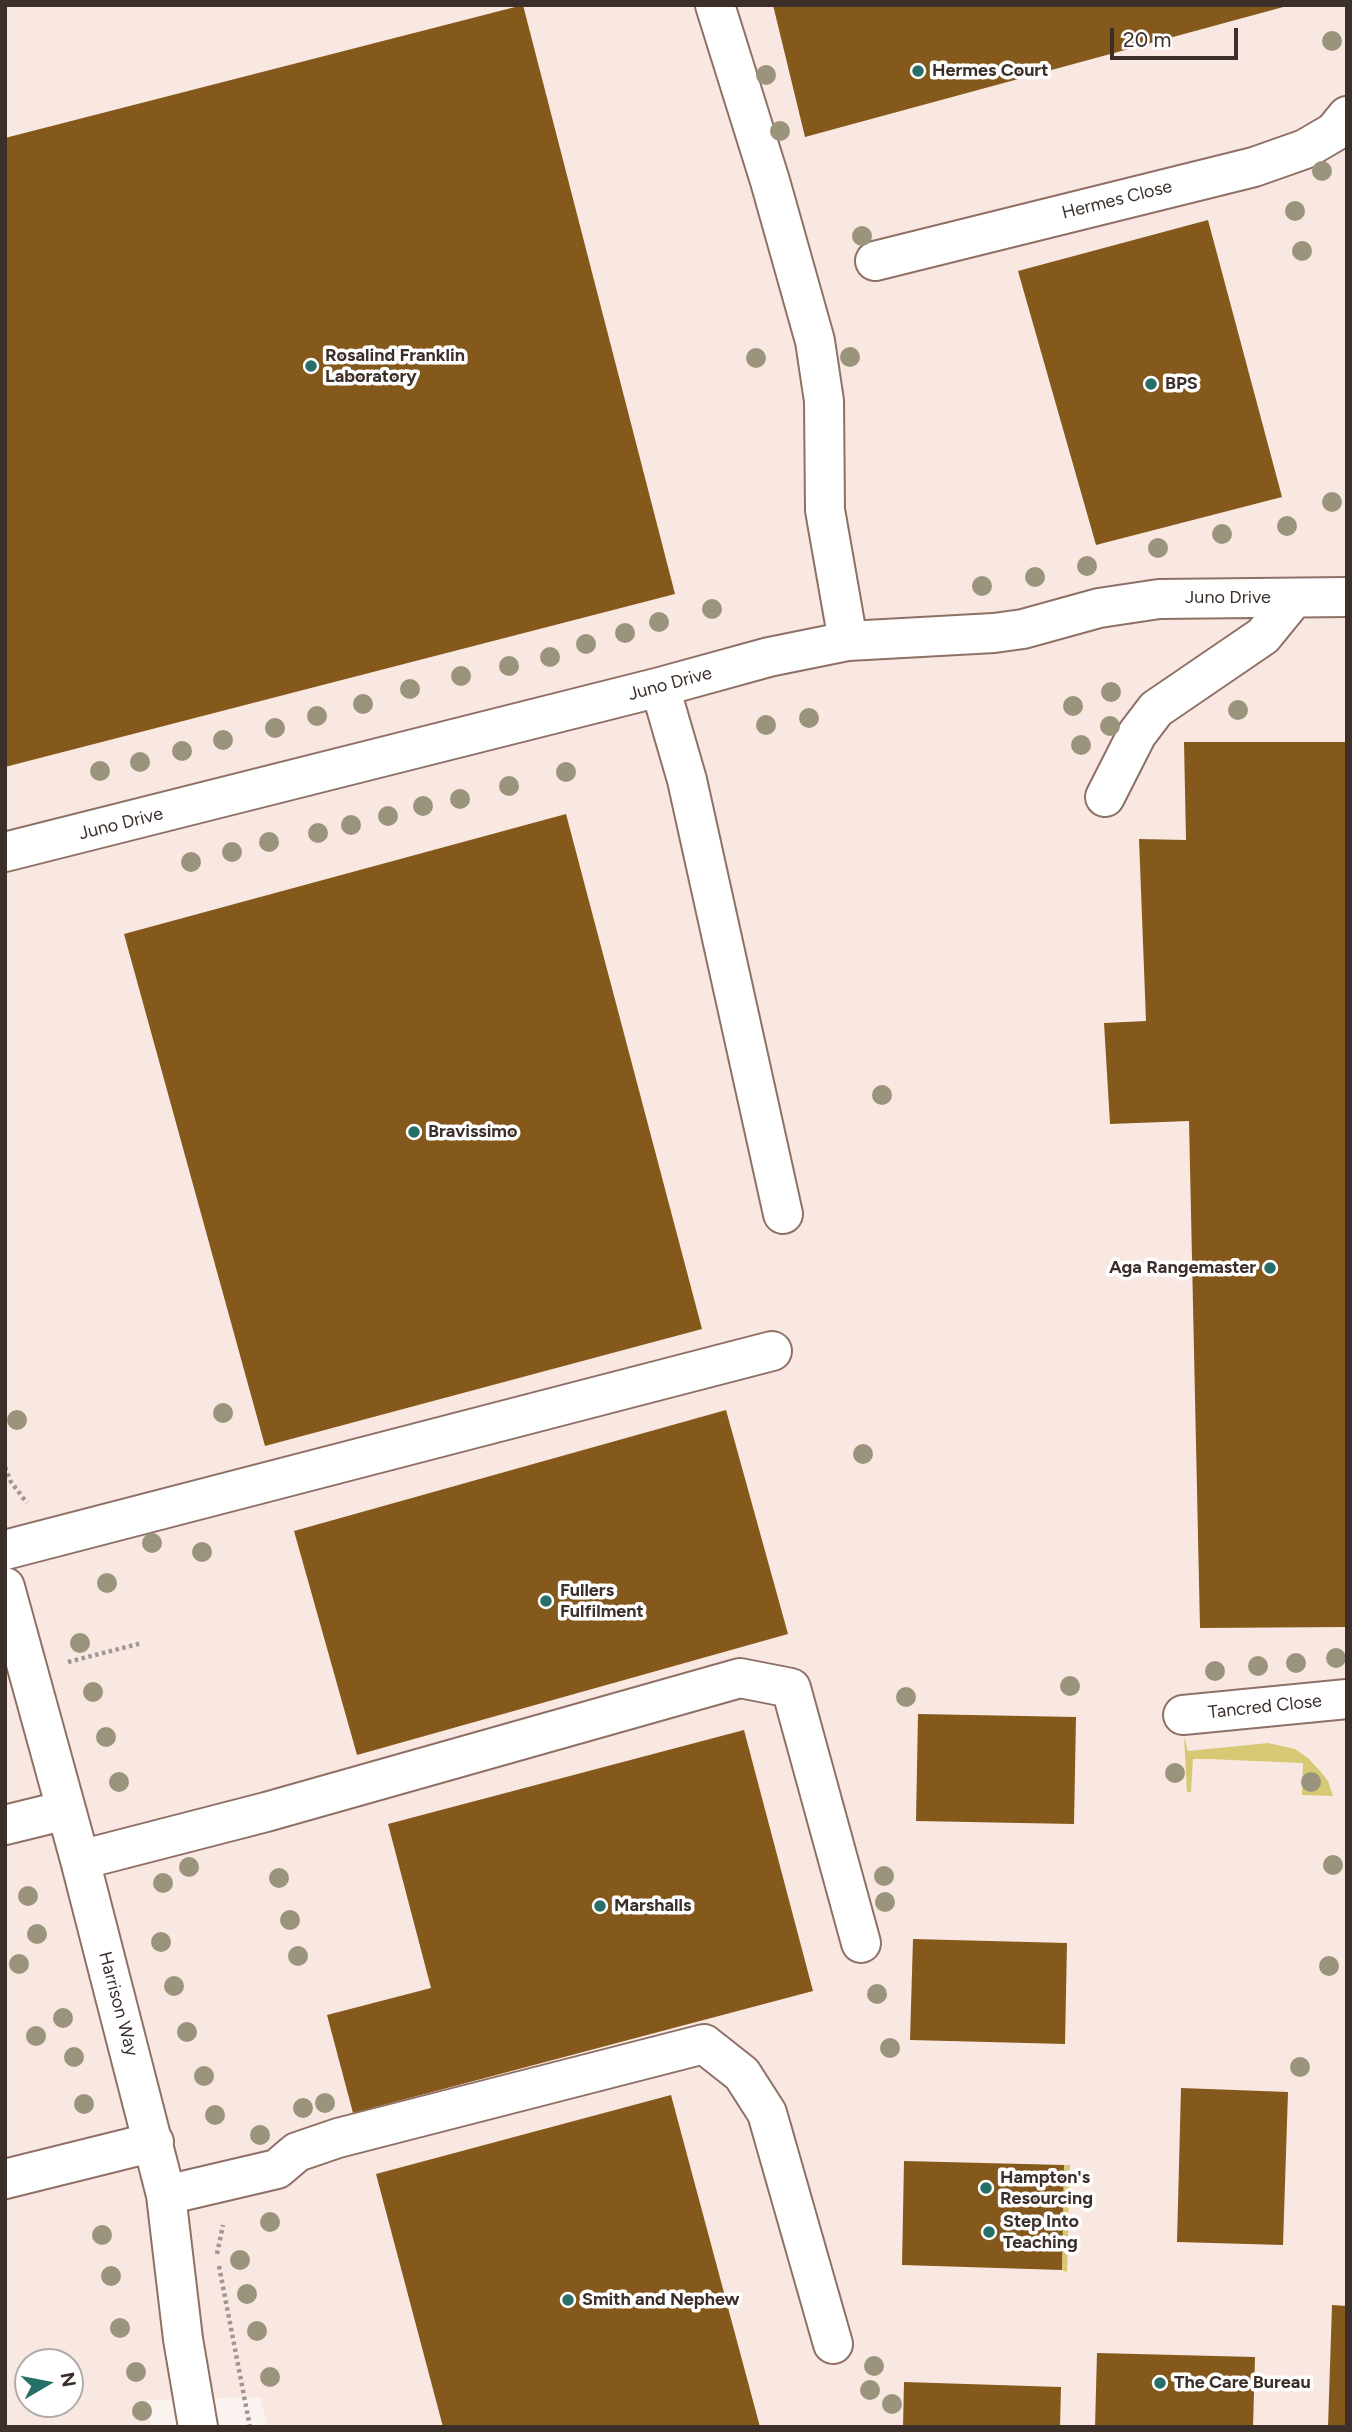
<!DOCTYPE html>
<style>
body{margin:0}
#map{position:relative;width:1352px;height:2432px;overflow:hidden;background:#faf3f0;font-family:Figtree,sans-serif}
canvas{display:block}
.frame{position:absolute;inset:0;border:7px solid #3c2f2a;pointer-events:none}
.north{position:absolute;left:14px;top:2348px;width:70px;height:70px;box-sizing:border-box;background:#fff;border:2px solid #b1acaa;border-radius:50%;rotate:80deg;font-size:19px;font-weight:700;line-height:28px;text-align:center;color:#3c2f2a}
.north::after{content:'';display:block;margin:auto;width:24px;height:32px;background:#27706a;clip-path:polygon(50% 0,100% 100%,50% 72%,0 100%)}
.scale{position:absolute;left:1110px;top:28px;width:128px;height:32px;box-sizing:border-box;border:4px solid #3c2f2a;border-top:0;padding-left:9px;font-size:21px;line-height:24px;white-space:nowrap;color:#3c2f2a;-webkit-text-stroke:5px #fff;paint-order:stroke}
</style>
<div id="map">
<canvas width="1352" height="2432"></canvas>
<div class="frame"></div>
<div class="north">N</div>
<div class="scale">20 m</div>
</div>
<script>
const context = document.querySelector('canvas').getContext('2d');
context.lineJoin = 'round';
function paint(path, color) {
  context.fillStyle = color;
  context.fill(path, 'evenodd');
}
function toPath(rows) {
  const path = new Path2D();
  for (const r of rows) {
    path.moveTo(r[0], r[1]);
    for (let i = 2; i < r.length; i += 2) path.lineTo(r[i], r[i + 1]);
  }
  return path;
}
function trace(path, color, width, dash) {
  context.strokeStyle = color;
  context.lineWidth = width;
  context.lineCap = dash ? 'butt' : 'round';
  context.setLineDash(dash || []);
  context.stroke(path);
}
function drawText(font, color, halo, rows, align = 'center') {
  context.font = font + ' Figtree,sans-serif';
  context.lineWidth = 7;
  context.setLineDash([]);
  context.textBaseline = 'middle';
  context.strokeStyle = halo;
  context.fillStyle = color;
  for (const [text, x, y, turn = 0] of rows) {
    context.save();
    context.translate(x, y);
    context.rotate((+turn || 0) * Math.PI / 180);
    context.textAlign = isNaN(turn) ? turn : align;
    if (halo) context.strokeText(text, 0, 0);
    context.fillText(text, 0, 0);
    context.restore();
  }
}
paint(toPath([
 [5,5,1347,5,1347,2427,267,2427,261,2397,147,2400,151,2427,5,2427],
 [28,2362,70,2362,70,2404,28,2404]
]), '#f9e8e1');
paint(toPath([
 [1184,1737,1188,1751,1268,1743,1295,1749,1308,1758,1320,1771,1328,1781,1333,1796,1302,1795,1303,1763,1208,1759,1193,1759,1191,1792,1187,1792],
 [1064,2165,1070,2165,1067,2272,1062,2270]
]), '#d7c974');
paint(toPath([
 [523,5,675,594,5,767,5,138],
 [773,5,1287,5,1287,6,805,137],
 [1208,220,1282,497,1096,545,1018,271],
 [1184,742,1347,742,1347,1627,1200,1628,1189,1121,1110,1124,1104,1023,1146,1021,1139,839,1186,840],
 [566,814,702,1329,265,1446,124,934],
 [726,1410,788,1634,357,1755,294,1531],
 [918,1714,1076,1717,1074,1824,916,1821],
 [744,1730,813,1991,353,2113,327,2015,431,1988,388,1824],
 [913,1939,1067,1943,1065,2044,910,2040],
 [1181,2088,1288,2092,1283,2245,1177,2242],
 [671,2095,760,2427,443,2427,376,2174],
 [904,2161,1064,2165,1062,2270,902,2265],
 [1332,2305,1347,2306,1347,2427,1328,2427],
 [1097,2353,1255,2357,1253,2427,1095,2427],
 [904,2382,1061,2387,1060,2427,903,2427]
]), '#85591c');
const minor = toPath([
 [715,5,770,181,815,341,824,401,825,510,848,641],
 [875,261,1254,167,1305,149,1334,132,1347,116],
 [660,687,687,780,783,1214],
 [1105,797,1137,734,1156,709,1263,636,1294,598],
 [5,852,660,687,769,657,848,641,994,633,1023,629,1099,608,1159,599,1347,597],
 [5,1550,772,1351],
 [5,1587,80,1860,166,2195,183,2339,198,2427],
 [1183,1715,1347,1699],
 [5,1825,66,1810],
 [80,1860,266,1812,740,1678,791,1688,861,1943],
 [5,2179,154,2142],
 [166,2195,277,2169,297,2152,338,2138,704,2044,742,2074,767,2113,833,2344]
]);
trace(minor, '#8e7065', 42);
trace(toPath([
 [5,1467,11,1482,27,1503],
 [68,1662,142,1643],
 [217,2254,223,2225],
 [219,2266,250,2427]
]), '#a09692', 4.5, [3.5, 3.5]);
trace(minor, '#fff', 38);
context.fillStyle = '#9b947c';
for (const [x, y] of [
 [1332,41],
 [766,75],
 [780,131],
 [1322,171],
 [1295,211],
 [862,236],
 [1302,251],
 [850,357],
 [756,358],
 [1332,502],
 [1287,526],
 [1222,534],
 [1158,548],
 [1087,566],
 [1035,577],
 [982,586],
 [712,609],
 [659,622],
 [625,633],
 [586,644],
 [550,657],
 [509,666],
 [461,676],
 [410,689],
 [1111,692],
 [363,704],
 [1073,706],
 [1238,710],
 [317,716],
 [809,718],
 [766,725],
 [1110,726],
 [275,728],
 [223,740],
 [1081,745],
 [182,751],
 [140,762],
 [100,771],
 [566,772],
 [509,786],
 [460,799],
 [423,806],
 [388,816],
 [351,825],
 [318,833],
 [269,842],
 [232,852],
 [191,862],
 [882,1095],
 [223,1413],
 [17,1420],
 [863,1454],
 [152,1543],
 [202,1552],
 [107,1583],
 [80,1643],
 [1336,1658],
 [1296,1663],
 [1258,1666],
 [1215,1671],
 [1070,1686],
 [93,1692],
 [906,1697],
 [106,1737],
 [1175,1773],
 [119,1782],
 [1311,1782],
 [1333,1865],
 [189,1867],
 [884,1876],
 [279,1878],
 [163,1883],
 [28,1896],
 [885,1902],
 [290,1920],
 [37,1934],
 [161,1942],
 [298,1956],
 [19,1964],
 [1329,1966],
 [174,1986],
 [877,1994],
 [63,2018],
 [187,2032],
 [36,2036],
 [890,2048],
 [74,2057],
 [1300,2067],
 [204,2076],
 [325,2103],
 [84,2104],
 [303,2108],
 [215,2115],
 [260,2135],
 [270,2222],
 [102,2235],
 [240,2260],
 [111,2276],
 [247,2294],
 [120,2328],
 [257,2331],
 [874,2366],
 [136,2372],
 [270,2377],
 [870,2390],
 [892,2404],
 [142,2411]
]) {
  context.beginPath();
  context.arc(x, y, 10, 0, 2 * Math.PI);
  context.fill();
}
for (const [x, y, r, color] of [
 [918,71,7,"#27706a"],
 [311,366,7,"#27706a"],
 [1151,384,7,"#27706a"],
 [414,1132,7,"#27706a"],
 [1270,1268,7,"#27706a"],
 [546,1601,7,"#27706a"],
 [600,1906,7,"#27706a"],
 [986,2188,7,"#27706a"],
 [989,2232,7,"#27706a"],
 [568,2300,7,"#27706a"],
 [1160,2383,7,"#27706a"]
]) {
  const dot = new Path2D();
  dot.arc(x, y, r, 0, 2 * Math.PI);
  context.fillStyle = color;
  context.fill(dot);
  trace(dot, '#fff', 2.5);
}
drawText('bold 18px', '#3c2f2a', '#fff', [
 ["Hermes Court",932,71],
 ["Rosalind Franklin",325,356],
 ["Laboratory",325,377],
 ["BPS",1165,384],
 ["Bravissimo",428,1132],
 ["Aga Rangemaster",1256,1268,"right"],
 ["Fullers",560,1591],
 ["Fulfilment",560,1612],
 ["Marshalls",614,1906],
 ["Hampton's",1000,2178],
 ["Resourcing",1000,2199],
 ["Step Into",1003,2222],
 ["Teaching",1003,2243],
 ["Smith and Nephew",582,2300],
 ["The Care Bureau",1174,2383]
], 'left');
drawText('18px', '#3c2f2a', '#fff', [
 ["Hermes Close",1117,200,-14],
 ["Juno Drive",1228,598],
 ["Juno Drive",670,684,-15],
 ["Juno Drive",121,824,-14],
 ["Tancred Close",1265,1707,-6],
 ["Harrison Way",118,2004,75]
]);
</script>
